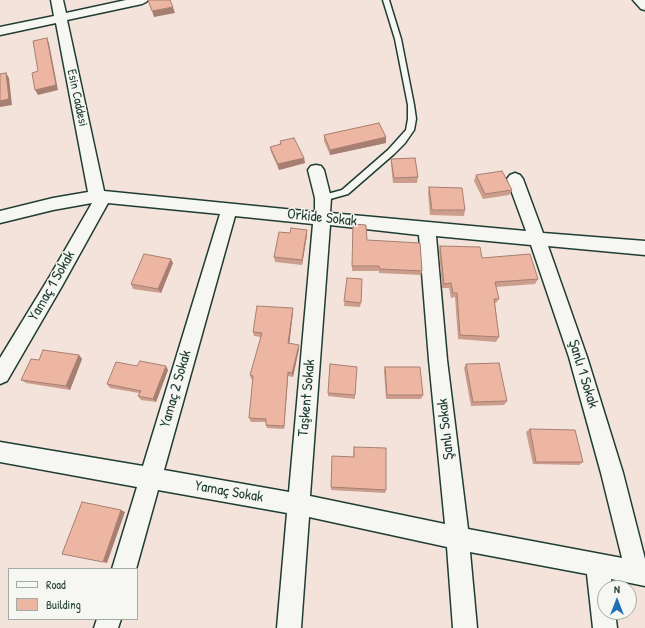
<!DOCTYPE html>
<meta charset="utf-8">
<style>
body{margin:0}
#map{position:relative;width:645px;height:628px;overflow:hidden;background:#f3e3da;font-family:"Patrick Hand",sans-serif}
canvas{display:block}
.legend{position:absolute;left:8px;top:568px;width:130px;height:52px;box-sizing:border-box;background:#f6f6f2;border:1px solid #a0aca6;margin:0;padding:5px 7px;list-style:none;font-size:12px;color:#1f3d34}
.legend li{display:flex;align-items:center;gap:8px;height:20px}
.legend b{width:20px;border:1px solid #a0aca6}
.north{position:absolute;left:597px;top:580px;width:40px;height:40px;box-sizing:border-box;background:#f6f6f2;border:1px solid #a0aca6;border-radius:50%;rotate:0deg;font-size:11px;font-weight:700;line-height:16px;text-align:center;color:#1f3d34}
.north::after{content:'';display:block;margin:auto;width:14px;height:18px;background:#1f6fb2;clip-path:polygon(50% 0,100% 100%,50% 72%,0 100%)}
</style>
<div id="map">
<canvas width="645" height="628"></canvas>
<ul class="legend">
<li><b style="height:5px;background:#f6f6f2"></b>Road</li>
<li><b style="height:11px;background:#edb6a3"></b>Building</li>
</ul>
<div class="north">N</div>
</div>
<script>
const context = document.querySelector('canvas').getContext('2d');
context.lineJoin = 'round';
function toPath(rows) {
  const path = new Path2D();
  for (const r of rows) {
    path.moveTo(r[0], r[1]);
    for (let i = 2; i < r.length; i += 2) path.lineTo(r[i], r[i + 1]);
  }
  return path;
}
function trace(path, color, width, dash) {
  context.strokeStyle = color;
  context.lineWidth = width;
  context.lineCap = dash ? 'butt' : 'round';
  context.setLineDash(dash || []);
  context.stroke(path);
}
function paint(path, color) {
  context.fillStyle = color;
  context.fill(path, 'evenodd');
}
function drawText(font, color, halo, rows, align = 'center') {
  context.font = font + ' "Patrick Hand",sans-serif';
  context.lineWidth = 3;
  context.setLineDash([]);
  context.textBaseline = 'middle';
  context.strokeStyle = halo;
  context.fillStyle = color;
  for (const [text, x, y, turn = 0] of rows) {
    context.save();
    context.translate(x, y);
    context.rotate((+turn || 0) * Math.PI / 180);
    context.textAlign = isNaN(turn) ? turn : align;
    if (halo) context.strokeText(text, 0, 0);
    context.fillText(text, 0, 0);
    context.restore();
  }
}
const service = toPath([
 [383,0,389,0,401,39,414,105,416,119,414,130,405,143,394,154,348,194,323,201,320,200,319,198,320,196,342,190,388,150,406,130,408,119,408,105,395,39,383,0]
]);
const minor = toPath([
 [51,0,63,0,66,13,126,0,148,0,146,2,142,4,67,20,104,191,315,212,315,198,308,170,311,166,316,165,321,166,324,170,331,198,330,213,526,231,507,179,510,175,515,173,520,175,523,179,543,233,645,241,645,255,548,246,587,357,623,473,645,559,645,586,611,579,612,588,605,588,605,612,615,612,617,628,593,628,587,574,470,552,477,628,453,628,447,547,309,517,301,628,277,628,287,513,158,490,136,569,112,569,137,487,0,462,0,442,143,466,220,214,108,203,62,286,7,381,0,384,0,358,50,276,92,203,53,210,0,223,0,211,53,198,88,192,56,23,0,35,0,27,54,16,51,0],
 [235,216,313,224,289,492,164,470,235,216],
 [330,225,419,235,429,360,445,524,310,496,330,225],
 [436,236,531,245,569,357,601,473,622,558,468,529,447,360,436,236],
 [633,0,645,0,645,10,641,9,633,0],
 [97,619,121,619,118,628,94,628,97,619]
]);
trace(service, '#1f3d34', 3);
trace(minor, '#1f3d34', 3);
paint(service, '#f6f6f2');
paint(minor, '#f6f6f2');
paint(toPath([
 [324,135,386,137,386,143,330,155,324,141],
 [280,141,304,158,305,163,279,170,271,152,270,147,280,144],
 [391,159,418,177,417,183,393,183,391,164],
 [476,175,512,190,509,195,483,199,474,181],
 [429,187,465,210,464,216,430,215,428,193],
 [353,229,367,240,422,271,421,275,379,273,379,271,352,271],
 [290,233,307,235,302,265,275,262,274,257],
 [440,246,482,258,538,279,535,284,496,287,499,299,496,303,495,303,499,337,496,342,458,339,455,297,451,298,449,288,442,288,439,251],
 [173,263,161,293,133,289,131,284],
 [347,278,361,303,360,307,344,306],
 [293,312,289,343,299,349,293,377,288,376,284,429,267,428,266,425,266,422,251,422,249,418,253,379,251,379,250,375,261,337,254,336,253,332],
 [79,355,82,359,70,390,26,383,21,380,39,360],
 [466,364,507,401,504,405,471,406,464,368],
 [137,366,168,370,156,402,141,400,138,396,139,393,110,388,107,384],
 [385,367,423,395,421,399,386,399,384,370],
 [328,393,355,395,355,399,328,396],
 [530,429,583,462,579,465,533,464,526,432],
 [354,447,386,490,385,493,331,490,332,456,353,457]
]), '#cc9d8c');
paint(toPath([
 [173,7,175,13,154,17,152,11],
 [47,38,49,43,58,90,38,95,35,90],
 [6,73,9,78,12,105,0,107,0,101],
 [386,137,386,143,330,155,330,150],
 [304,158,305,163,279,170,278,164],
 [307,230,307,235,302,265,302,260],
 [171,259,173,263,161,293,158,289],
 [293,308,293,312,289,347,288,343],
 [299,345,299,349,293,377,292,373],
 [79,355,82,359,70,390,66,386],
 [166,366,168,370,156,402,153,399],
 [288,372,288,376,284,429,284,426],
 [121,510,125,512,107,563,103,562]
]), '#a67f72');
const building = toPath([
 [148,0,170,0,173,7,152,11,148,0],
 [47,38,56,85,35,90,32,73,38,71,33,41,47,38],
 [6,73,9,99,0,101,0,74,6,73],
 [379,123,386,137,330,150,324,135,379,123],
 [294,138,304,158,278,164,270,147,281,144,280,141,294,138],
 [415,158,418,177,394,178,391,159,415,158],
 [502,171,512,190,485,194,476,175,502,171],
 [429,187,462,188,465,210,432,210,429,187],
 [353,224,366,225,367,240,420,243,422,271,380,269,379,266,352,266,353,224],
 [291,228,307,230,302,260,274,257,279,232,290,233,291,228],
 [440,246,480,247,482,258,530,254,538,279,495,282,499,299,494,299,499,337,460,335,457,293,453,293,451,283,444,284,440,246],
 [144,254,171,259,158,289,131,284,144,254],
 [347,278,362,279,361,303,344,301,347,278],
 [257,306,293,308,288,343,299,345,292,373,288,372,284,426,266,425,266,419,249,418,253,376,250,375,262,333,253,332,257,306],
 [43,350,79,355,66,386,21,380,31,359,39,360,43,350],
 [140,361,166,366,153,399,138,396,141,391,107,384,116,362,137,366,140,361],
 [499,363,507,401,473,402,466,364,499,363],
 [330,364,357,367,355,395,328,393,330,364],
 [385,367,420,367,423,395,387,395,385,367],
 [530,429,575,430,583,462,536,462,530,429],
 [354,447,386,448,386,490,331,487,332,456,354,457,354,447],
 [82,502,121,510,103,562,62,554,82,502]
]);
paint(building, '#edb6a3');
trace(building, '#a67f72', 1);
drawText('13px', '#1f3d34', '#f6f6f2', [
 ["Esin Caddesi",77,98,78]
]);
drawText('15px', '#1f3d34', '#f6f6f2', [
 ["Orkide Sokak",322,218,6],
 ["Yamaç 1 Sokak",52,286,-60],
 ["Şanlı 1 Sokak",583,374,73],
 ["Yamaç 2 Sokak",176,389,-74],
 ["Taşkent Sokak",307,398,-85],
 ["Şanlı Sokak",446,429,-96],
 ["Yamaç Sokak",229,492,10]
]);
</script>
